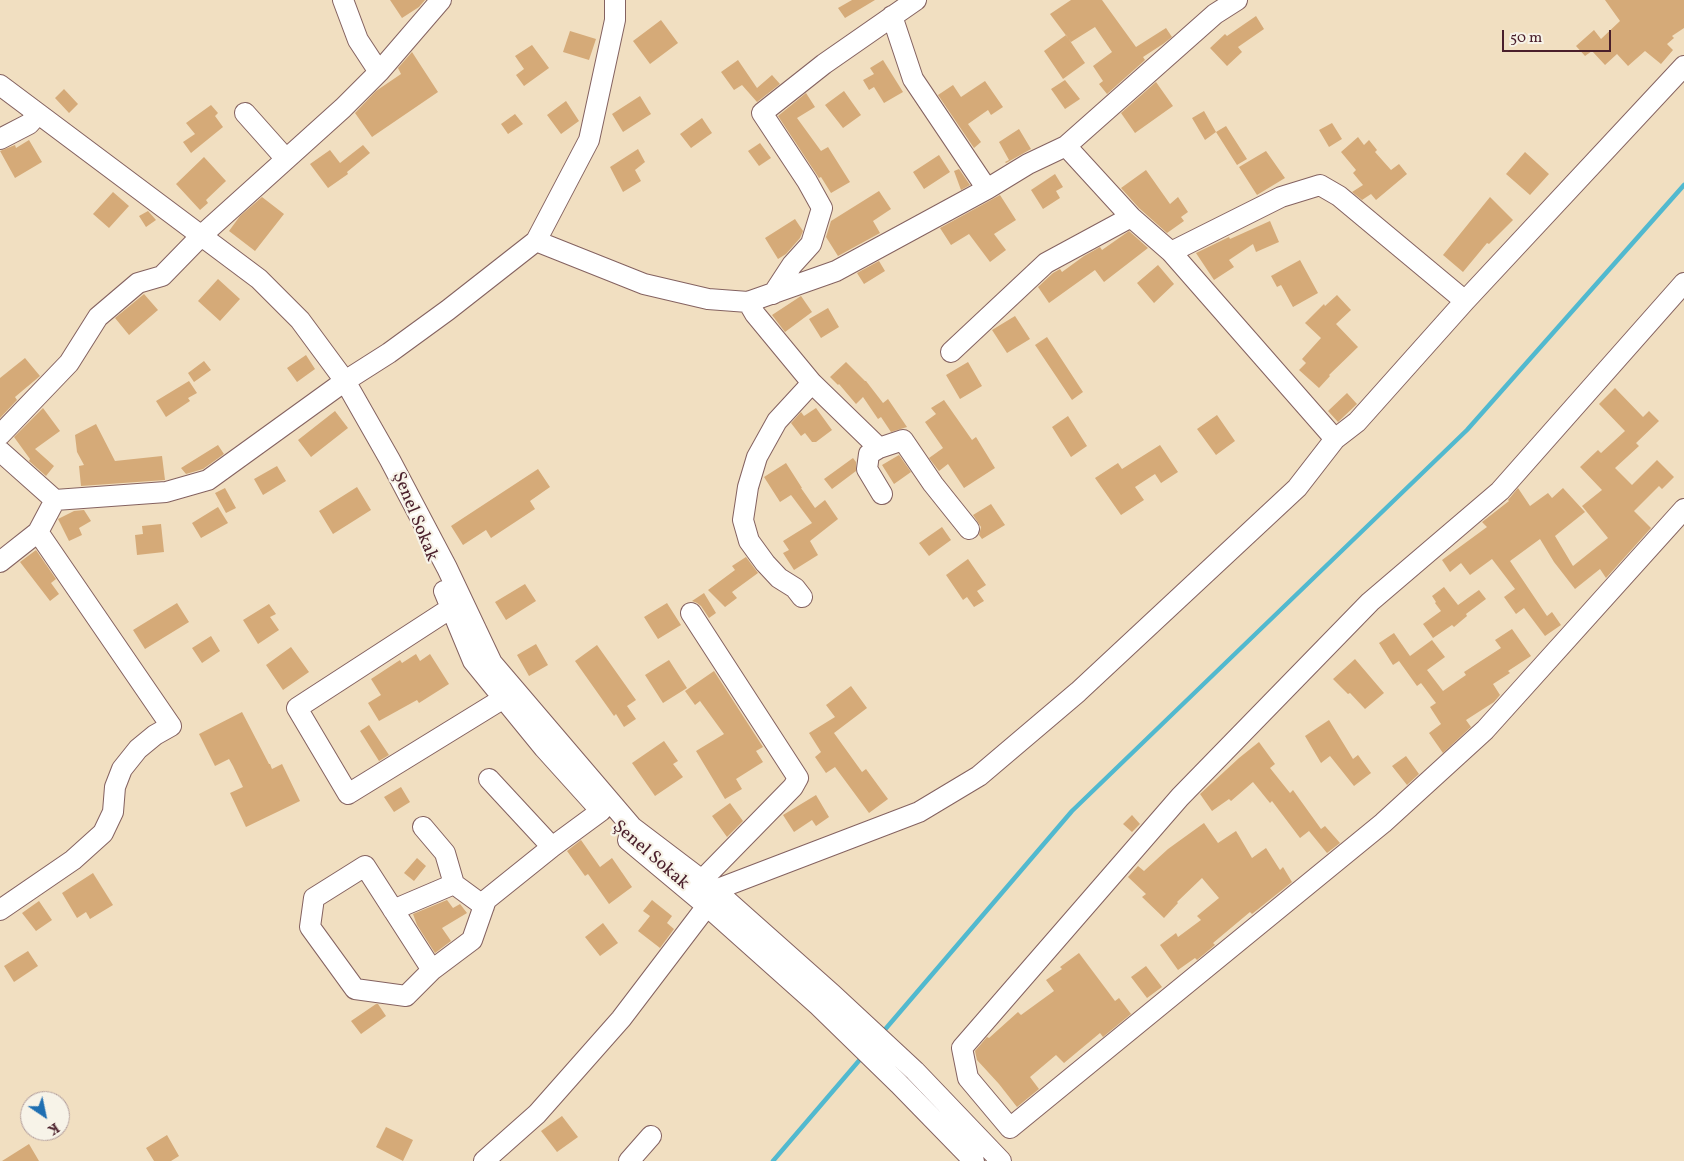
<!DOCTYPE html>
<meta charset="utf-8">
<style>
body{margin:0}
#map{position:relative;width:1684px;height:1161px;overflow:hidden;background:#f1dfc1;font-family:Vollkorn,serif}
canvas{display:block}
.north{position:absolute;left:20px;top:1091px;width:50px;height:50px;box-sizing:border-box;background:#f7f3e8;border:1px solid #b29e9c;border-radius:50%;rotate:146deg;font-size:14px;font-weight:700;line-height:20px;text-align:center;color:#4a1f2b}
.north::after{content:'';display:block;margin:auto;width:18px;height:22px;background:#1f6fb2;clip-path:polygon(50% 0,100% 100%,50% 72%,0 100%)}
.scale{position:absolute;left:1502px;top:30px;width:109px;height:22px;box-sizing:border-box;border:2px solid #4a1f2b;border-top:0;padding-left:6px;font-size:15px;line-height:18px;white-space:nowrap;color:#4a1f2b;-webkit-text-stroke:4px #f7f3e8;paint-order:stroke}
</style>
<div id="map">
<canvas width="1684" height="1161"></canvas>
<div class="north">K</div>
<div class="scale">50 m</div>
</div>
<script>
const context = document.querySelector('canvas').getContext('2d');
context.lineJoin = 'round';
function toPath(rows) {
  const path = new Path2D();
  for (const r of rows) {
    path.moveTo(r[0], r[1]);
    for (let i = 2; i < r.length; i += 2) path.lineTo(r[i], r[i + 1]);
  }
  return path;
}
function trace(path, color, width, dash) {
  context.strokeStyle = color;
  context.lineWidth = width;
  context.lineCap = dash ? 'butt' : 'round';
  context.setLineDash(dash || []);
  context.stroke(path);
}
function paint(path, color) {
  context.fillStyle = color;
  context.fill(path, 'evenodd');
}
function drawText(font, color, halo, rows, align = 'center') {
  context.font = font + ' Vollkorn,serif';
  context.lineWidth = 4.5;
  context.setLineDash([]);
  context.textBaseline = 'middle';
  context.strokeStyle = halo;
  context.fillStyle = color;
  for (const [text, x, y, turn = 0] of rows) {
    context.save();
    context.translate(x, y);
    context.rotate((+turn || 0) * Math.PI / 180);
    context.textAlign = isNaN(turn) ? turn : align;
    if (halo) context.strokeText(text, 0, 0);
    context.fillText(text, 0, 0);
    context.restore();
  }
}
trace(toPath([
 [882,1033,1072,811,1467,430,1684,185],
 [773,1161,863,1056]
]), '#51b9cf', 4.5);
paint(toPath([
 [390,0,425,0,419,7,402,18],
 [852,0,875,0,845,18,838,8],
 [1071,0,1102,0,1136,47,1166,28,1172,37,1163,44,1143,57,1145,60,1107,94,1099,84,1103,81,1093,66,1112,52,1095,27,1071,42,1050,14],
 [1605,0,1684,0,1684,28,1672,36,1674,38,1667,44,1673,50,1661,64,1645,51,1628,66,1617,54,1605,65,1592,51,1585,56,1576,46,1594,30,1601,39,1620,21],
 [1256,16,1264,29,1238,47,1242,52,1227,66,1210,48,1225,34,1227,36],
 [661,20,678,43,650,64,633,41],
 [570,31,596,39,589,60,563,52],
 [1066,35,1085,63,1063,79,1044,51],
 [532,45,549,68,524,86,516,75,524,69,515,56],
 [412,52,438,92,372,137,355,113,376,91,401,74,398,68],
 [738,60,757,88,772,75,780,84,757,102,742,85,734,90,721,72],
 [883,60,903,92,884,103,874,87,869,90,863,80,874,74,870,68],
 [1065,80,1080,99,1065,109,1051,89],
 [985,81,1003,107,991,115,988,110,968,124,981,142,974,148,938,95,953,85,961,97],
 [1156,82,1173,106,1135,133,1121,113],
 [64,89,78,104,69,113,55,98],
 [844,91,861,115,843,128,825,105],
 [806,93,815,107,797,118,821,151,828,147,850,182,831,193,821,177,819,178,778,116],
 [640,96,651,114,623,132,612,114],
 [566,101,579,121,561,134,547,115],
 [211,105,218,113,215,116,223,127,191,153,183,142,195,134,186,123],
 [1204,111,1216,132,1205,140,1192,118],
 [515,114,523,124,508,134,501,124],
 [702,118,712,133,691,148,680,134],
 [1332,123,1342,139,1329,147,1319,130],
 [1226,126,1247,159,1237,165,1216,132],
 [1019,129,1031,149,1006,163,1005,162,1009,160,999,142],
 [1358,137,1364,145,1369,140,1377,150,1375,152,1391,170,1399,164,1407,174,1376,200,1371,194,1362,200,1352,192,1363,185,1353,173,1356,170,1341,152],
 [29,140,42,162,15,178,0,151,15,145,16,148],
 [760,143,771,158,759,166,748,151],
 [363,145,370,153,347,172,348,174,328,188,310,164,330,150,340,163],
 [638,149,645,162,635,170,641,181,623,192,610,167],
 [1266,151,1285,178,1257,195,1239,167],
 [1525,152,1549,174,1530,195,1506,174],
 [939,155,950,172,924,189,913,172],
 [204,157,226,181,206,200,208,203,200,210,176,184],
 [959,169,970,185,961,190,954,171],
 [1146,170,1170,204,1178,197,1188,212,1181,217,1184,221,1167,233,1139,208,1121,188],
 [1055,174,1063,187,1056,191,1060,198,1043,209,1031,190],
 [879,191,891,209,873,221,880,233,838,256,826,237,831,221],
 [113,192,129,206,109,228,93,214],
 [1000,195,1016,220,994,234,1006,250,990,262,969,234,951,245,940,228],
 [262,197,284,214,255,251,229,231,240,216],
 [1490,197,1513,220,1489,244,1487,243,1463,272,1443,255],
 [148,211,156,220,146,227,139,216],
 [795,219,803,231,800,238,786,254,778,259,765,238],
 [1270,221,1279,242,1256,252,1253,244,1229,260,1234,267,1214,280,1196,253,1229,237,1230,239],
 [1129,231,1148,248,1104,282,1095,270,1049,303,1038,287,1053,273,1060,269,1062,272,1084,256,1100,247,1102,250],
 [1300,260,1318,293,1293,307,1281,285,1277,287,1271,276],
 [879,261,885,271,864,284,857,273],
 [1158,265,1174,284,1154,303,1137,283],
 [218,279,240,299,220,321,198,301],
 [144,294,158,310,129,335,115,318],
 [1337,295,1351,310,1336,324,1358,347,1329,375,1330,376,1319,388,1299,370,1306,363,1302,359,1321,338,1305,323,1324,304,1325,306],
 [801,296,812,312,785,332,772,315],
 [828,308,839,327,821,338,809,319],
 [1015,316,1030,339,1007,353,992,330],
 [1047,337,1083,392,1072,400,1035,345],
 [306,355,315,369,297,382,287,368],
 [25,358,40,376,15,397,17,400,0,418,0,378],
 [204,361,211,370,194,382,188,373],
 [846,362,865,381,866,381,883,403,888,399,907,427,891,432,881,417,878,419,863,397,856,404,839,384,838,385,830,377],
 [968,362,982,386,960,399,946,375],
 [189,381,197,393,188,398,190,401,166,417,156,401],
 [1615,388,1643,417,1649,411,1659,421,1636,443,1639,446,1615,468,1632,485,1657,460,1674,477,1662,489,1659,486,1634,511,1651,528,1606,578,1600,569,1575,589,1554,562,1540,539,1510,561,1547,616,1552,612,1561,625,1545,636,1524,608,1516,614,1504,597,1515,589,1492,559,1470,575,1461,563,1450,572,1442,560,1487,527,1482,522,1509,501,1508,500,1518,488,1530,506,1548,493,1552,498,1563,488,1585,512,1555,536,1573,566,1608,538,1582,506,1602,490,1580,467,1598,450,1601,453,1625,431,1599,404],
 [1347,393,1357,404,1338,422,1328,411],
 [944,400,972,440,976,437,995,468,964,488,948,464,939,471,929,458,943,448,925,422,936,414,931,408],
 [43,408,60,431,35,449,54,466,46,476,29,461,30,459,14,437],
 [816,408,832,430,816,442,812,442,805,433,801,436,791,423,801,412,804,416],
 [335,411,348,428,311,457,298,440],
 [1217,415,1235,441,1216,455,1197,429],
 [1068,416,1087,446,1071,457,1052,427],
 [96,424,115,461,162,456,165,480,81,486,79,466,84,465,77,452,75,435],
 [218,445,224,454,203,469,186,474,181,468],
 [1160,445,1178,472,1161,483,1155,474,1135,487,1144,500,1121,515,1095,478,1118,463,1122,469],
 [899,455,911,472,894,484,882,465],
 [853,458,856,462,856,471,832,489,824,479],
 [786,463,802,488,801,488,815,508,825,500,838,519,810,541,818,555,794,570,783,553,789,550,783,541,812,523,791,495,780,502,764,477],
 [277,466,286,481,263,495,254,479],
 [538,469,550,487,530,501,535,509,491,538,486,530,463,545,451,526],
 [357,487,371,510,333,534,319,511],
 [225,488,236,508,226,513,215,493],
 [991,504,1005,525,982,539,979,535,981,527,973,515],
 [218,507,228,523,201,538,192,523],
 [84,510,91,521,79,528,82,535,69,541,58,519,74,511],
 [161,524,164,552,137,555,135,535,143,534,142,526],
 [942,527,951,540,929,556,919,543],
 [36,550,56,579,51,583,59,594,50,601,20,562],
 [746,557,758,573,732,592,737,598,725,607,708,590,735,570,732,566],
 [968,559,986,585,977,591,984,601,974,607,967,597,963,600,946,575],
 [525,584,536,601,506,620,495,602],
 [1444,587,1458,605,1479,590,1486,599,1466,614,1467,616,1454,627,1452,625,1433,638,1423,624,1441,611,1435,603,1436,602,1432,596],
 [704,593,716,613,709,618,701,606,697,603,692,601],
 [177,603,189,622,145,649,133,630],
 [667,603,681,625,658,639,644,617],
 [269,604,276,614,270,617,279,630,258,644,243,620],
 [1512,629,1531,656,1508,671,1510,673,1493,684,1500,695,1494,702,1466,720,1471,727,1443,753,1429,733,1441,724,1430,707,1436,703,1421,683,1417,686,1399,661,1393,665,1379,643,1394,633,1410,656,1432,640,1445,657,1427,670,1443,691,1466,675,1464,672,1501,648,1495,640],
 [211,636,220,651,202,663,192,648],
 [536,644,548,665,529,676,517,655],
 [597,645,636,700,627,706,636,719,624,727,616,714,614,716,575,661],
 [291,647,309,672,283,690,266,665],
 [416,654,420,661,430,654,449,684,419,703,417,700,379,721,368,703,381,695,371,679,400,660,402,663],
 [1355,659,1384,693,1365,709,1350,693,1348,694,1333,679],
 [669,660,687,688,663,703,645,675],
 [714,671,763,747,756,751,763,762,736,779,742,789,725,799,696,751,724,734,700,701,695,705,685,691],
 [851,686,867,708,834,733,862,772,866,769,888,799,869,813,835,767,826,773,815,757,821,752,809,733,835,717,826,705],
 [242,712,269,764,270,764,272,769,282,764,300,801,246,827,230,793,243,787,233,766,229,759,215,766,199,734],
 [1329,720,1353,759,1358,755,1371,773,1354,786,1330,756,1321,763,1305,736],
 [369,725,389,755,379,761,360,731],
 [664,741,678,761,673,764,683,777,655,796,632,763],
 [1259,742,1275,764,1270,768,1290,793,1293,790,1321,829,1325,826,1340,843,1327,853,1309,831,1300,838,1272,801,1270,803,1253,782,1231,801,1229,799,1212,811,1200,794,1239,758],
 [1406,756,1419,774,1407,785,1392,766],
 [401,787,410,802,394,812,384,797],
 [816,795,829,817,816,826,812,820,794,832,783,815],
 [730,803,743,821,727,837,712,816],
 [1132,815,1140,824,1132,832,1123,824],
 [1204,823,1218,843,1236,831,1252,858,1266,848,1280,870,1283,867,1292,882,1252,914,1250,912,1213,943,1215,945,1197,960,1195,958,1178,970,1160,945,1176,933,1178,937,1201,920,1197,916,1219,898,1202,878,1177,902,1178,903,1164,918,1142,897,1146,894,1128,877,1138,866,1144,871,1168,849],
 [581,840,600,867,612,858,632,887,609,904,588,874,585,876,567,851],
 [417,858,426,866,414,881,404,873],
 [93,873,113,905,90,919,86,912,77,918,62,893],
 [447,900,453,908,460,904,467,913,442,928,451,941,435,953,417,925,413,914],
 [652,900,672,916,667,923,674,929,660,948,638,931,650,916,643,911],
 [39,901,52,920,36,931,22,913],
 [603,923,618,943,600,956,585,937],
 [28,951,38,966,14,982,4,966],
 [1079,953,1115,1001,1119,998,1131,1014,1103,1037,1100,1033,1064,1063,1056,1055,1030,1077,1039,1089,1017,1107,999,1084,977,1060,975,1051,987,1037,989,1038,1018,1012,1021,1015,1054,991,1046,980,1062,969,1060,967],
 [1146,966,1162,987,1147,998,1131,977],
 [376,1004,378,1004,386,1016,361,1034,351,1021],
 [562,1116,578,1137,557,1152,541,1131],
 [386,1127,413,1140,403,1161,376,1147],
 [167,1135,179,1156,171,1161,154,1161,146,1148],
 [29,1144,39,1161,2,1161]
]), '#d5aa78');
const minor = toPath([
 [343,0,358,40,379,72],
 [892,16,913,79,987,189],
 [0,85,259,279,300,320,345,381,390,460,447,568,492,663,632,827,715,890,832,994,915,1071,1001,1161],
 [245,113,286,159],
 [0,139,29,124,38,114],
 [1066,146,1131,217,1171,252,1335,439],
 [536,241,644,284,708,299,748,302,836,271,987,189,1028,164,1066,146,1215,14,1237,0],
 [1171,252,1281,197,1320,185,1339,196,1465,301],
 [1684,283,1500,491,1370,602,1180,797,962,1048,968,1078,1010,1128,1383,823,1485,730,1684,509],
 [773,294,792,265,811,244,822,208,807,181,762,113,824,64,916,0],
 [748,302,755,314,812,383,879,448],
 [951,352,1046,263,1131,217],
 [0,435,69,363,98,317,138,283,162,276,202,235,343,108,379,72,441,0],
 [0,451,55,500,166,492,208,480,345,381,389,353,448,310,536,241,589,140,615,20,615,0],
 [882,494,867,469,869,454,879,448,903,440,933,484,969,529],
 [0,562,38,532,55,500],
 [444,591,473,661,544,748,600,810],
 [802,597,795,588,779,578,765,563,749,541,743,520,748,487,757,457,777,421,812,383],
 [451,608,297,708,348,794,504,698],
 [691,613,798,778,793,787,702,880],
 [489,779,552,847,601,811],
 [423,827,445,853,454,884],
 [628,840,707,906,819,1006,899,1084,974,1161],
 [715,890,919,812,979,776,1078,692,1297,488,1335,439,1357,422,1465,301,1684,66],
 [0,910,73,860,103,833,113,812,115,787,122,769,138,749,155,735,171,726,38,532],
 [393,910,454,884,484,906],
 [432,970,365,866,314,898,310,927,355,989,406,996,432,970,472,940,486,900,552,847],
 [484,1161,537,1114,621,1019,707,906],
 [629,1161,651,1136]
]);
trace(minor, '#846260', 22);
trace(minor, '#fff', 20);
drawText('18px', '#4a1f2b', '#f7f3e8', [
 ["Şenel Sokak",414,517,68],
 ["Şenel Sokak",650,856,41]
]);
</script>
